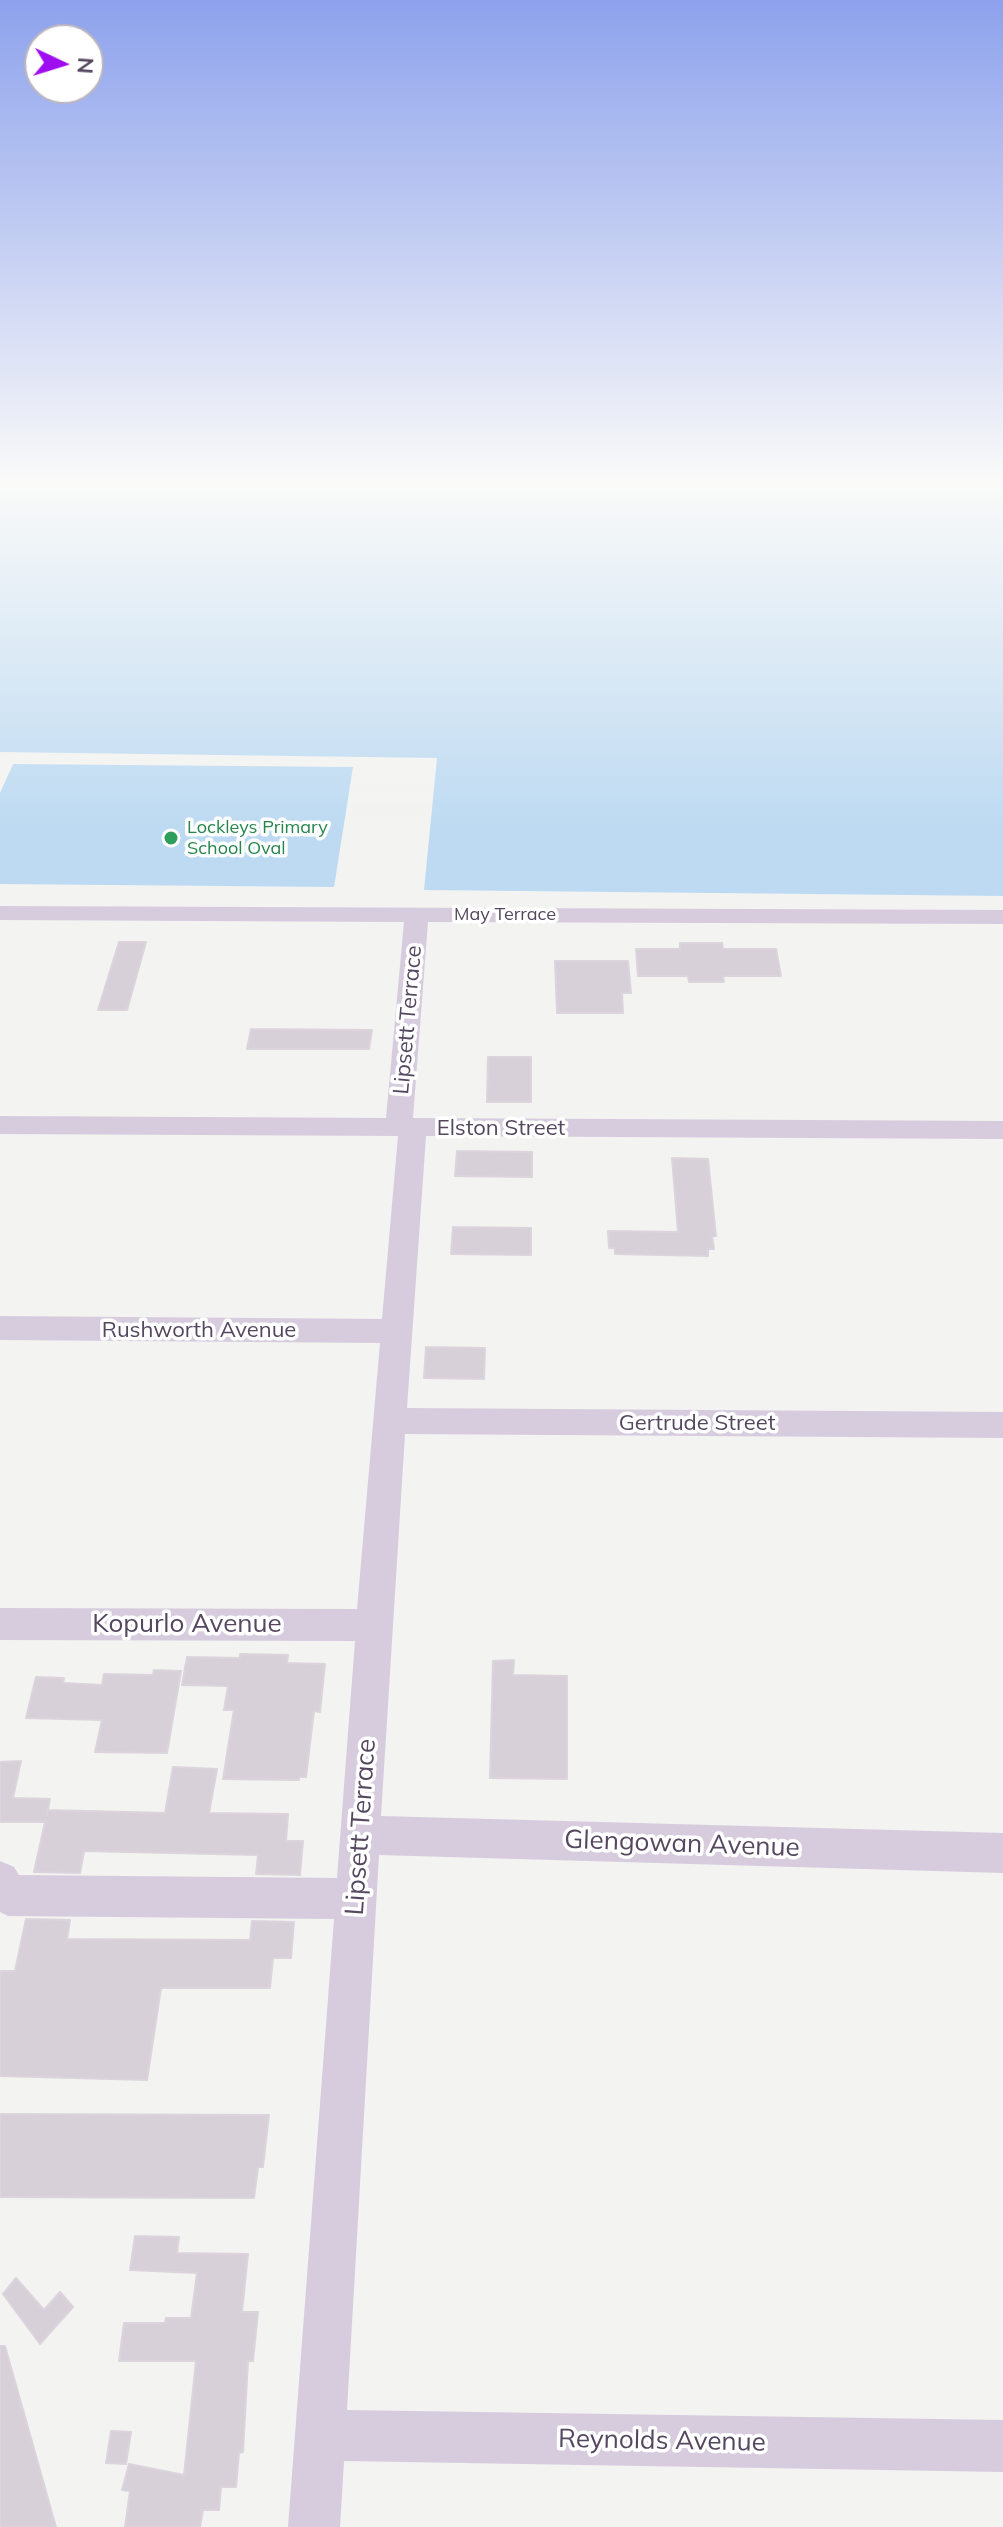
<!DOCTYPE html>
<style>
body{margin:0}
#map{position:relative;width:1003px;height:2527px;overflow:hidden;background:#f3f3f1;font-family:Mulish,sans-serif}
canvas{display:block}
.north{position:absolute;left:24px;top:24px;width:80px;height:80px;box-sizing:border-box;background:#fff;border:2px solid #bbb5bf;border-radius:50%;rotate:94deg;font-size:22px;font-weight:700;line-height:32px;text-align:center;color:#554760}
.north::after{content:'';display:block;margin:auto;width:28px;height:36px;background:#9f0ef0;clip-path:polygon(50% 0,100% 100%,50% 72%,0 100%)}
</style>
<div id="map">
<canvas width="1003" height="2527"></canvas>
<div class="north">N</div>
</div>
<script>
const context = document.querySelector('canvas').getContext('2d');
context.lineJoin = 'round';
function paint(path, color) {
  context.fillStyle = color;
  context.fill(path, 'evenodd');
}
function toPath(rows) {
  const path = new Path2D();
  for (const r of rows) {
    path.moveTo(r[0], r[1]);
    for (let i = 2; i < r.length; i += 2) path.lineTo(r[i], r[i + 1]);
  }
  return path;
}
function trace(path, color, width, dash) {
  context.strokeStyle = color;
  context.lineWidth = width;
  context.lineCap = dash ? 'butt' : 'round';
  context.setLineDash(dash || []);
  context.stroke(path);
}
function drawText(font, color, halo, rows, align = 'center') {
  context.font = font + ' Mulish,sans-serif';
  context.lineWidth = 7;
  context.setLineDash([]);
  context.textBaseline = 'middle';
  context.strokeStyle = halo;
  context.fillStyle = color;
  for (const [text, x, y, turn = 0] of rows) {
    context.save();
    context.translate(x, y);
    context.rotate((+turn || 0) * Math.PI / 180);
    context.textAlign = isNaN(turn) ? turn : align;
    if (halo) context.strokeText(text, 0, 0);
    context.fillText(text, 0, 0);
    context.restore();
  }
}
paint(toPath([
 [0,478,1003,478,1003,896,424,890,437,758,0,752],
 [13,764,353,767,334,887,0,884,0,793]
]), '#bddaf2');
const building = toPath([
 [119,942,146,942,127,1010,98,1010,119,942],
 [680,943,722,943,723,949,776,949,781,976,723,976,724,982,689,982,688,976,638,976,636,949,680,949,680,943],
 [555,961,628,961,631,993,622,993,623,1013,557,1013,555,961],
 [251,1029,372,1030,369,1049,247,1049,251,1029],
 [488,1057,531,1057,531,1102,487,1102,488,1057],
 [457,1151,532,1152,532,1177,455,1176,457,1151],
 [672,1158,708,1159,716,1236,712,1236,714,1249,708,1249,708,1256,615,1254,615,1248,609,1248,608,1231,678,1232,672,1158],
 [453,1227,531,1228,531,1255,451,1254,453,1227],
 [426,1347,485,1348,484,1379,424,1378,426,1347],
 [240,1654,288,1655,287,1663,325,1664,320,1712,314,1711,306,1777,299,1777,299,1780,223,1779,234,1710,224,1710,228,1686,182,1685,187,1657,240,1658,240,1654],
 [514,1660,513,1675,567,1676,567,1779,490,1778,493,1661,514,1660],
 [154,1670,181,1671,167,1753,95,1752,102,1720,26,1718,36,1677,64,1678,63,1683,102,1685,104,1674,153,1675,154,1670],
 [21,1761,13,1798,50,1799,47,1815,48,1810,165,1813,173,1767,217,1769,209,1813,288,1814,286,1841,303,1841,300,1875,256,1874,258,1855,84,1851,80,1873,34,1872,45,1822,0,1822,0,1762,21,1761],
 [26,1919,70,1920,67,1939,250,1940,252,1921,294,1922,291,1958,273,1958,270,1988,161,1988,147,2080,0,2076,0,1971,15,1971,26,1919],
 [0,2114,269,2115,263,2167,258,2167,254,2198,0,2197,0,2114],
 [135,2236,179,2237,177,2253,248,2254,242,2312,258,2312,253,2361,248,2361,243,2452,239,2453,236,2487,221,2487,219,2510,203,2510,200,2527,125,2527,130,2491,122,2490,129,2464,184,2475,196,2361,119,2361,124,2323,165,2323,166,2318,191,2318,197,2273,130,2270,135,2236],
 [16,2278,44,2310,60,2292,73,2307,40,2344,3,2294,16,2278],
 [0,2346,5,2346,56,2527,0,2527,0,2346],
 [111,2431,131,2432,126,2464,106,2463,111,2431]
]);
paint(building, '#d7d0d9');
trace(building, '#dbd4dc', 2);
paint(toPath([
 [0,906,1003,910,1003,924,428,922,413,1118,1003,1121,1003,1139,426,1136,407,1408,1003,1412,1003,1438,405,1434,381,1816,1003,1833,1003,1873,379,1855,347,2410,1003,2420,1003,2472,344,2461,340,2527,288,2527,334,1919,8,1916,0,1912,0,1861,14,1867,19,1875,337,1878,355,1641,0,1640,0,1608,357,1609,380,1343,0,1340,0,1316,382,1319,398,1136,0,1134,0,1116,386,1118,404,922,0,920,0,906]
]), '#d6ccde');
const sky = context.createLinearGradient(0, 0, 0, 831);
sky.addColorStop(0, '#8da2ec');
sky.addColorStop(0.58, '#fafaf9');
sky.addColorStop(1, '#fafaf900');
context.fillStyle = sky;
context.fillRect(0, 0, 1003, 831);
for (const [x, y, r, color] of [
 [171,838,8,"#2e9e5b"]
]) {
  const dot = new Path2D();
  dot.arc(x, y, r, 0, 2 * Math.PI);
  context.fillStyle = color;
  context.fill(dot);
  trace(dot, '#fff', 3);
}
drawText('18px', '#27864d', '#fff', [
 ["Lockleys Primary",187,828],
 ["School Oval",187,849]
], 'left');
drawText('18px', '#554760', '#fff', [
 ["May Terrace",505,915]
]);
drawText('22px', '#554760', '#fff', [
 ["Lipsett Terrace",408,1020,-85],
 ["Elston Street",501,1128],
 ["Rushworth Avenue",199,1330],
 ["Gertrude Street",697,1423]
]);
drawText('26px', '#554760', '#fff', [
 ["Kopurlo Avenue",187,1624],
 ["Lipsett Terrace",361,1827,-86],
 ["Glengowan Avenue",682,1844,2],
 ["Reynolds Avenue",662,2441,1]
]);
</script>
